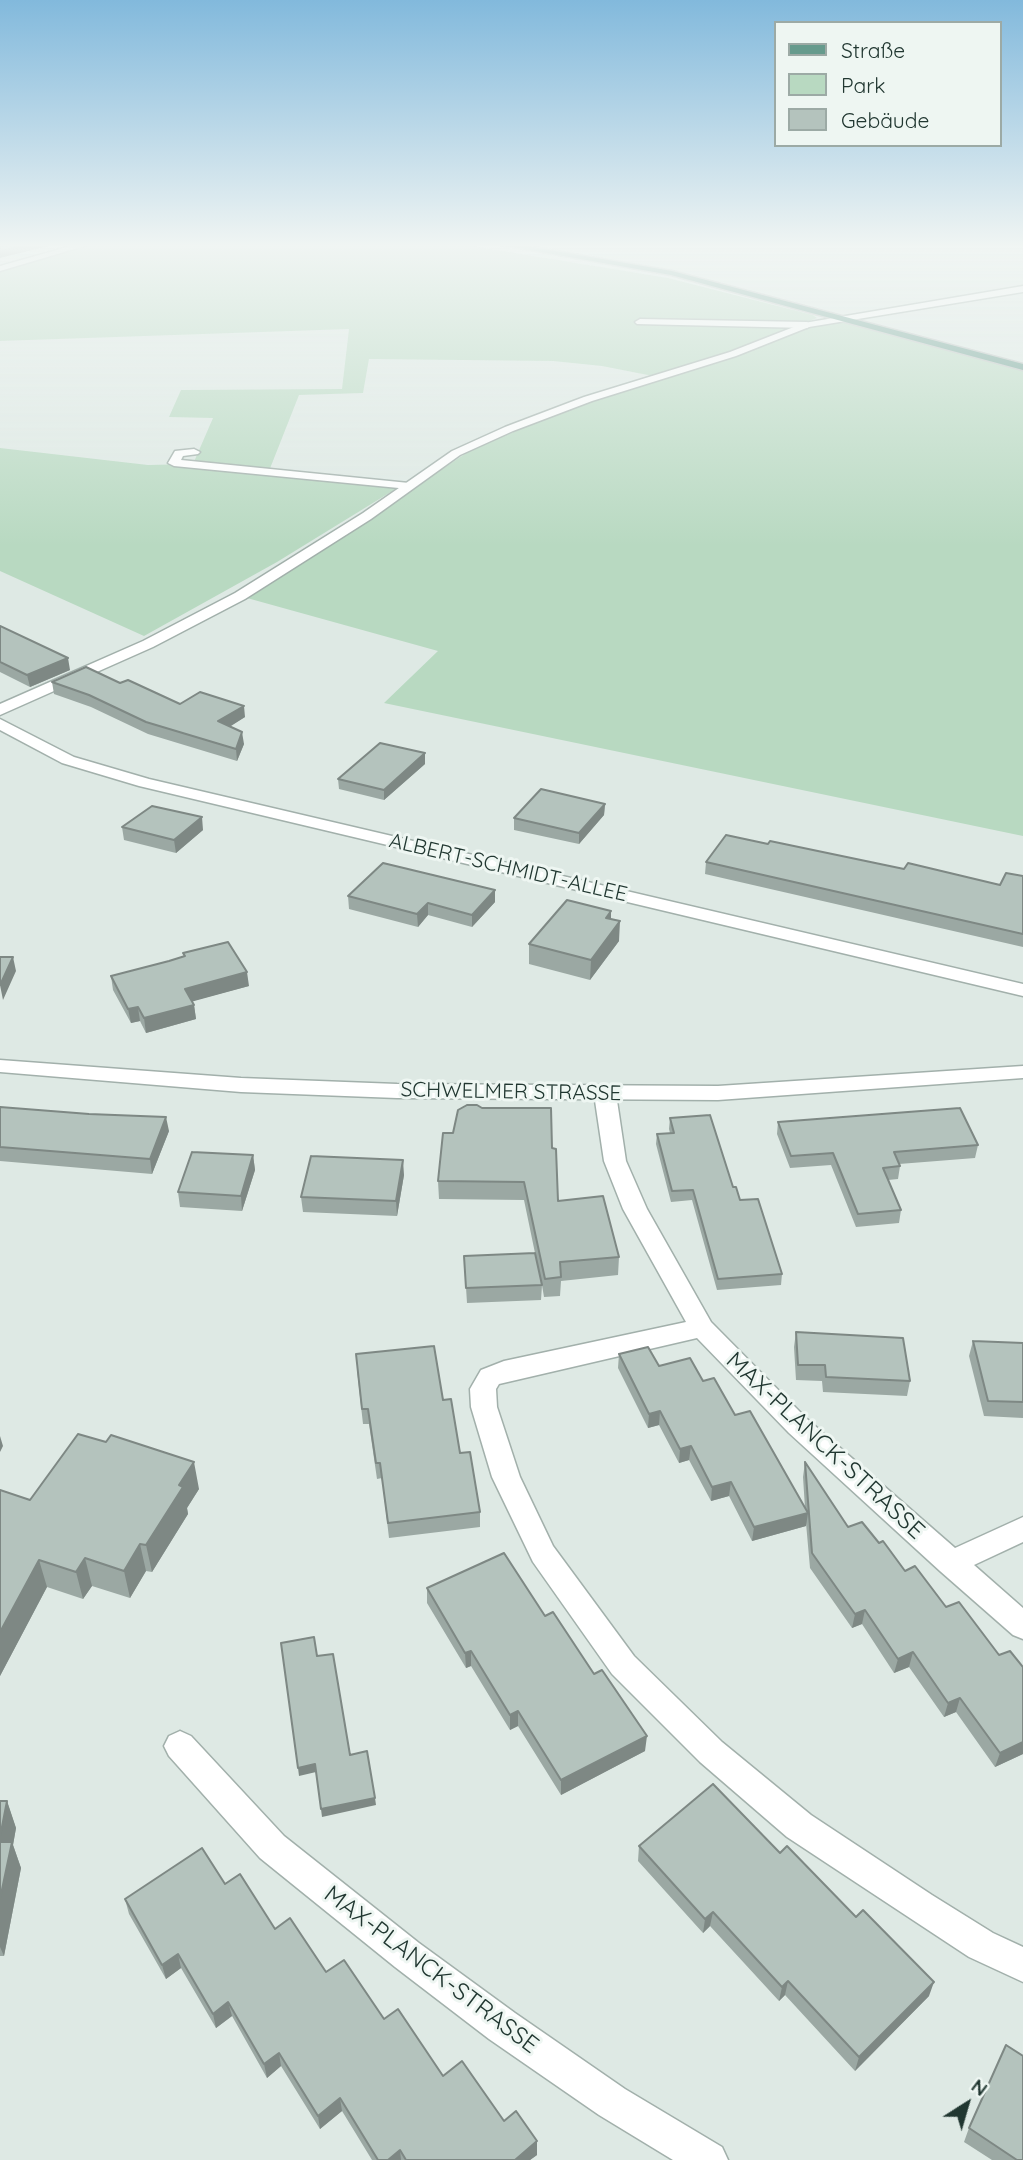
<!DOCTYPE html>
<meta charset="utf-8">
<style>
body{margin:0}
#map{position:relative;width:1023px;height:2160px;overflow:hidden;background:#dee9e4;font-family:Quicksand,sans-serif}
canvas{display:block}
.legend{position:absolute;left:774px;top:21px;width:228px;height:126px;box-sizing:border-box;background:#eef6f2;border:2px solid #9caaa5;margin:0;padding:9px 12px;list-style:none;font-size:21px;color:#213731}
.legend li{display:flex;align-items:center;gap:14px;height:35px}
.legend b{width:35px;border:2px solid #9caaa5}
.north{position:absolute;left:932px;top:2069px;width:70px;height:70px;-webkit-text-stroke:5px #eef6f2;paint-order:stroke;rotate:37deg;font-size:19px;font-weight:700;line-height:28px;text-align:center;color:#213731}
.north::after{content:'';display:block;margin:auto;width:24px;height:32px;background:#213731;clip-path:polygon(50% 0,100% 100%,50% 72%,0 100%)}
</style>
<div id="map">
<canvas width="1023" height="2160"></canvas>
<ul class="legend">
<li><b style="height:9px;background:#669b8d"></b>Straße</li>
<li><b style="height:19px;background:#b8d9c1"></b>Park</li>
<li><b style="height:19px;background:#b4c3bd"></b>Gebäude</li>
</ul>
<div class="north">N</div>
</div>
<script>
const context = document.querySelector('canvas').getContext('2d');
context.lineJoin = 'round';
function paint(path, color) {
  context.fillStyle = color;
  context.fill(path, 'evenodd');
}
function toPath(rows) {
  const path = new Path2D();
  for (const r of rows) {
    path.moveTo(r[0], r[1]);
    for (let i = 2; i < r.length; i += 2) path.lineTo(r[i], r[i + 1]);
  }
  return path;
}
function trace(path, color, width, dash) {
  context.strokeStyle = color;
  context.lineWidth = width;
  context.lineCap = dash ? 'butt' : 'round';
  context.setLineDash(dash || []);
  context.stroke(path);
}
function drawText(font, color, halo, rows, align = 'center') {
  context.font = font + ' Quicksand,sans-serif';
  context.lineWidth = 6;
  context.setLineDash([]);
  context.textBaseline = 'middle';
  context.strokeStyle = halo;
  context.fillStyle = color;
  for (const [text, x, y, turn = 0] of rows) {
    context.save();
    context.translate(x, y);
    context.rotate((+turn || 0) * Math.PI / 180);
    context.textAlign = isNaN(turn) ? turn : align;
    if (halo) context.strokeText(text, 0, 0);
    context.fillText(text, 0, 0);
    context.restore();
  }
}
paint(toPath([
 [92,244,460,244,668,278,813,315,817,318,717,358,653,376,602,366,553,361,369,359,363,393,299,395,269,471,398,483,394,490,277,562,144,636,0,571,0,448,148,465,193,464,213,418,169,417,181,390,342,389,349,329,0,341,0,270],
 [841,321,1023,370,1023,836,384,703,438,651,247,598,474,448,596,399,712,364,813,325]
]), '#b8d9c1');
const service = toPath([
 [640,319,807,322,812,325,807,328,637,324,635,322,640,319],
 [194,449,200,452,198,454,183,456,181,460,409,483,415,486,409,489,174,466,168,463,175,451,194,449]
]);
const minor = toPath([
 [78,244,91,244,0,271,0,266,78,244],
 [1023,286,1023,292,809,327,736,356,592,401,513,431,460,455,371,519,245,599,153,647,0,715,0,704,143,641,235,593,363,513,452,451,505,427,584,397,730,352,804,323,1023,286],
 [0,719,74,757,149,779,1023,984,1023,996,139,786,62,763,0,730,0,719],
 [605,1087,613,1089,616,1094,626,1161,647,1209,711,1322,807,1419,955,1548,1023,1517,1023,1542,974,1565,1023,1608,1023,1639,1013,1635,940,1571,789,1433,697,1338,499,1384,496,1389,497,1407,520,1477,553,1546,634,1656,722,1742,811,1815,932,1895,993,1933,1023,1947,1023,1982,969,1957,787,1837,700,1762,612,1674,533,1562,492,1477,471,1407,470,1389,481,1370,504,1361,686,1322,623,1209,604,1161,594,1094,597,1089,605,1087],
 [180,1731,191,1736,284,1836,419,1943,515,2013,625,2089,722,2147,728,2160,673,2160,599,2115,489,2039,395,1967,260,1858,169,1756,164,1746,169,1736,180,1731]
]);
const tertiary = toPath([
 [0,1060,241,1078,397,1084,718,1086,1023,1066,1023,1078,718,1100,397,1098,241,1092,0,1072,0,1060]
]);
const primary = toPath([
 [496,244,515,244,672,271,1023,364,1023,370,671,275,496,244]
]);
trace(service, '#a2b0ab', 3);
trace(minor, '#a2b0ab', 3);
trace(tertiary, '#a2b0ab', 3);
trace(primary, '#bcc3c1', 3);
paint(service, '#fff');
paint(minor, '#fff');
paint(tertiary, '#fff');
paint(primary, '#669b8d');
paint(toPath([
 [0,626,70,670,30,687,0,672],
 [52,682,120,683,180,704,245,717,230,726,244,744,237,761,148,734,91,707,54,694],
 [425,764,384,800,339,789,338,779],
 [605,804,604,815,579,844,514,830,514,818],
 [122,827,203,830,176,853,124,840],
 [768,844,904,869,1000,885,1023,876,1023,947,705,874,706,862],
 [495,890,495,902,472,927,428,915,418,927,349,909,348,896],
 [619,941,590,980,529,964,529,944],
 [183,953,249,986,192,1001,194,1005,196,1019,146,1033,140,1021,131,1023,113,990,111,976,169,961,184,956],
 [0,1107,89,1114,169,1131,152,1174,0,1161],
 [670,1118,733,1187,782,1274,781,1285,717,1290,692,1200,671,1202,656,1144,657,1134,670,1133,669,1129],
 [778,1122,978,1145,975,1158,899,1164,900,1166,898,1179,888,1180,901,1210,899,1223,856,1227,831,1165,790,1168,777,1134],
 [453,1133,552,1148,558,1201,619,1257,618,1275,561,1281,560,1296,544,1297,542,1285,541,1300,467,1303,464,1256,535,1253,524,1200,439,1199,438,1181],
 [253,1155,255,1170,242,1211,180,1207,178,1192],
 [404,1175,397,1216,303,1212,301,1197],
 [796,1332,910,1381,907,1396,823,1392,822,1381,796,1380,794,1347],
 [973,1341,1023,1343,1023,1418,984,1416,969,1356],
 [619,1354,659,1366,703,1381,735,1415,805,1508,803,1477,805,1462,848,1527,879,1543,905,1571,999,1655,1023,1667,1023,1754,995,1767,956,1712,944,1717,909,1667,894,1673,862,1624,852,1628,810,1568,806,1523,806,1526,752,1541,729,1496,711,1501,689,1460,679,1463,659,1425,648,1428,618,1368],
 [357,1370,443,1400,480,1512,480,1527,389,1538,382,1478,377,1479,369,1424,363,1424],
 [199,1489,187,1508,188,1514,152,1572,146,1571,130,1598,92,1586,83,1599,47,1587,0,1676,0,1490,30,1500],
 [427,1588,545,1616,645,1751,561,1795,518,1726,510,1730,471,1666,466,1668,427,1603],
 [0,1801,7,1801,16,1828,13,1845,21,1868,4,1956,0,1956],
 [639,1846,780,1853,929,1996,855,2071,785,1995,779,2001,710,1926,703,1933,638,1861],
 [225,1884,326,1972,384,2019,443,2076,504,2121,537,2155,530,2160,372,2160,342,2111,320,2129,281,2066,267,2078,232,2016,216,2028,181,1968,166,1979,129,1914,125,1899],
 [969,2128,1023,2160,992,2160,964,2142]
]), '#9ba8a3');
paint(toPath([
 [30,244,57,244,0,258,0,251],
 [68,658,70,670,30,687,27,675],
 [244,706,245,717,220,733,218,721],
 [242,732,244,744,237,761,236,749],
 [425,753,425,764,384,800,384,790],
 [605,804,604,815,579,844,579,833],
 [202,817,203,830,176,853,174,840],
 [495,890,495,902,472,927,472,915],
 [428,903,428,915,418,927,417,914],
 [611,911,611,930,606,918],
 [620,921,619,941,590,980,591,960],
 [13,957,16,971,3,1000,0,985],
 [247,972,249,986,187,1003,185,989],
 [194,1005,196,1019,146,1033,144,1018],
 [138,1007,140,1021,131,1023,128,1009],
 [166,1117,169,1131,152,1174,150,1159],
 [253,1155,255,1170,242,1211,241,1196],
 [403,1160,404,1175,397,1216,396,1201],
 [660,1411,659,1425,648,1428,649,1414],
 [0,1436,3,1446,0,1452],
 [691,1446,689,1460,679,1463,680,1449],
 [194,1462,199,1489,187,1508,188,1514,152,1572,146,1545,179,1485],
 [731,1482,729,1496,711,1501,712,1487],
 [808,1513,806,1526,752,1541,754,1527],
 [140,1544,146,1571,130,1598,124,1571],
 [85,1558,92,1586,83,1599,76,1572],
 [39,1560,47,1587,0,1676,0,1632],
 [865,1610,862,1624,852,1628,855,1614],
 [471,1651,471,1666,466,1668,465,1653],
 [913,1652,909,1667,894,1673,898,1659],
 [960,1698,956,1712,944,1717,948,1703],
 [518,1711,518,1726,510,1730,510,1715],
 [647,1736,645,1751,561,1795,561,1780],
 [1023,1742,1023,1754,995,1767,1000,1753],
 [315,1764,316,1772,299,1776,298,1768],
 [375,1798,376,1805,322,1817,321,1809],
 [7,1801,16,1828,13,1845,21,1868,4,1956,0,1947,0,1837],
 [713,1912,710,1926,703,1933,705,1919],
 [178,1954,181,1968,166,1979,162,1965],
 [788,1981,785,1995,779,2001,782,1987],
 [934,1982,929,1996,855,2071,859,2057],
 [228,2002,232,2016,216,2028,213,2014],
 [279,2053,281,2066,267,2078,264,2064],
 [340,2098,342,2111,320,2129,318,2116],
 [537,2141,537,2155,530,2160,515,2160],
 [400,2150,401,2160,388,2160]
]), '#7e8884');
const building = toPath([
 [0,244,30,244,0,251,0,244],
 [0,626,68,658,27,675,0,662,0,626],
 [86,667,120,683,128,680,180,704,200,692,244,706,218,721,242,732,236,749,146,722,89,695,52,682,86,667],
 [380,743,425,753,384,790,338,779,380,743],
 [541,789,605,804,579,833,514,818,541,789],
 [152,806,202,817,174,840,122,827,152,806],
 [726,835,768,844,770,841,904,869,908,863,1000,885,1006,873,1023,876,1023,934,706,862,726,835],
 [383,863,495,890,472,915,428,903,417,914,348,896,383,863],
 [567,900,611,911,606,918,620,921,591,960,529,944,567,900],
 [228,942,247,972,185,989,194,1005,144,1018,138,1007,128,1009,111,976,169,961,185,956,183,953,228,942],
 [0,957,13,957,0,985,0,957],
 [467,1105,477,1105,482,1108,551,1108,552,1148,556,1149,558,1201,603,1196,619,1257,560,1262,561,1277,545,1279,524,1182,438,1181,443,1133,453,1133,458,1110,467,1105],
 [0,1107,89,1114,166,1117,150,1159,0,1147,0,1107],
 [960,1108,978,1145,894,1152,900,1166,883,1168,901,1210,858,1214,833,1153,791,1156,778,1122,960,1108],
 [710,1115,733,1187,736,1187,740,1200,758,1199,782,1274,718,1279,693,1190,672,1191,657,1134,674,1133,670,1118,710,1115],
 [192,1152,253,1155,241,1196,178,1192,192,1152],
 [311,1156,403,1160,396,1201,301,1197,311,1156],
 [535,1253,542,1285,466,1288,464,1256,535,1253],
 [796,1332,903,1338,910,1381,826,1377,825,1365,798,1365,796,1332],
 [973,1341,1023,1343,1023,1402,988,1401,973,1341],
 [434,1346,443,1400,451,1399,460,1453,470,1452,480,1512,388,1523,380,1463,376,1463,368,1409,362,1409,356,1354,434,1346],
 [648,1347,659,1366,690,1358,703,1381,714,1378,735,1415,750,1411,808,1513,754,1527,731,1482,712,1487,691,1446,680,1449,660,1411,649,1414,619,1354,648,1347],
 [78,1434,106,1442,111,1435,194,1462,179,1485,183,1487,146,1545,140,1544,124,1571,85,1558,76,1572,39,1560,0,1632,0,1490,30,1500,78,1434],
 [805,1462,848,1527,862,1522,879,1543,883,1541,905,1571,915,1566,946,1607,959,1602,999,1655,1010,1651,1023,1667,1023,1742,1000,1753,960,1698,948,1703,913,1652,898,1659,865,1610,855,1614,812,1553,805,1462],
 [504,1553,545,1616,553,1612,594,1674,602,1670,647,1736,561,1780,518,1711,510,1715,471,1651,465,1653,427,1588,504,1553],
 [314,1637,317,1656,333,1654,350,1755,367,1751,375,1798,321,1809,315,1764,298,1768,281,1643,314,1637],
 [713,1784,780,1853,787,1846,856,1917,863,1910,934,1982,859,2057,788,1981,782,1987,713,1912,705,1919,639,1846,713,1784],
 [0,1801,7,1801,0,1837,0,1801],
 [0,1842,12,1842,0,1899,0,1842],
 [202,1848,225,1884,240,1874,275,1929,290,1918,326,1972,344,1960,384,2019,398,2009,443,2076,462,2061,504,2121,516,2111,537,2141,515,2160,406,2160,400,2150,388,2160,378,2160,340,2098,318,2116,279,2053,264,2064,228,2002,213,2014,178,1954,162,1965,125,1899,202,1848],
 [1006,2045,1023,2056,1023,2160,1017,2160,969,2128,1006,2045]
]);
paint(building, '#b4c3bd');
trace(building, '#7e8884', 2);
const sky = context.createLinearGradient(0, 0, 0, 546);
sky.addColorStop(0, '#82b9dc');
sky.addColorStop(0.45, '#f0f5f3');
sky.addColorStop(1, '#f0f5f300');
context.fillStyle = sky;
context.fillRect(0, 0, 1023, 546);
drawText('21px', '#213731', '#eef6f2', [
 ["ALBERT-SCHMIDT-ALLEE",508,868,13],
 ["SCHWELMER STRASSE",511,1092,1]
]);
drawText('24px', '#213731', '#eef6f2', [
 ["MAX-PLANCK-STRASSE",825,1446,43],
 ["MAX-PLANCK-STRASSE",431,1970,37]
]);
</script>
